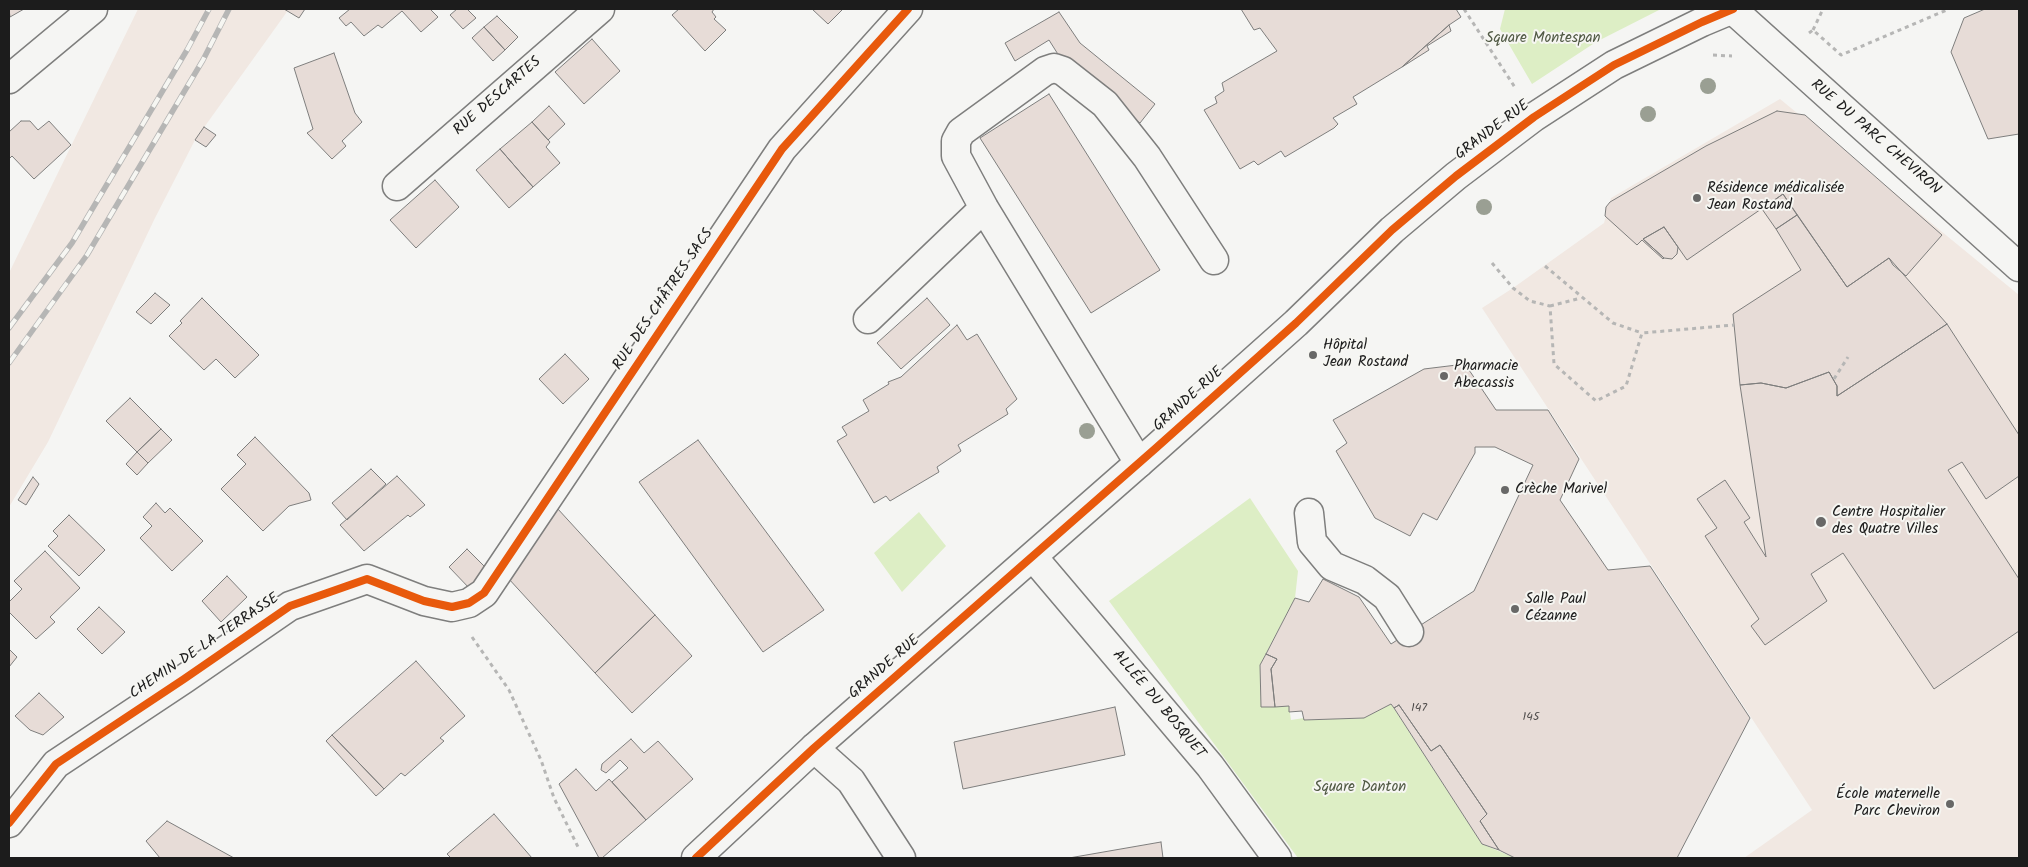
<!DOCTYPE html>
<meta charset="utf-8">
<style>
body{margin:0}
#map{position:relative;width:2028px;height:867px;overflow:hidden;background:#f5f5f3;font-family:Kalam,sans-serif}
canvas{display:block}
.frame{position:absolute;inset:0;border:10px solid #1c1c1c;pointer-events:none}
</style>
<div id="map">
<canvas width="2028" height="867"></canvas>
<div class="frame"></div>
</div>
<script>
const context = document.querySelector('canvas').getContext('2d');
context.lineJoin = 'round';
function paint(path, color) {
  context.fillStyle = color;
  context.fill(path, 'evenodd');
}
function toPath(rows) {
  const path = new Path2D();
  for (const r of rows) {
    path.moveTo(r[0], r[1]);
    for (let i = 2; i < r.length; i += 2) path.lineTo(r[i], r[i + 1]);
  }
  return path;
}
function trace(path, color, width, dash) {
  context.strokeStyle = color;
  context.lineWidth = width;
  context.lineCap = dash ? 'butt' : 'round';
  context.setLineDash(dash || []);
  context.stroke(path);
}
function drawText(font, color, halo, rows, align = 'center') {
  context.font = font + ' Kalam,sans-serif';
  context.lineWidth = 4;
  context.setLineDash([]);
  context.textBaseline = 'middle';
  context.strokeStyle = halo;
  context.fillStyle = color;
  for (const [text, x, y, turn = 0] of rows) {
    context.save();
    context.translate(x, y);
    context.rotate((+turn || 0) * Math.PI / 180);
    context.textAlign = isNaN(turn) ? turn : align;
    if (halo) context.strokeText(text, 0, 0);
    context.fillText(text, 0, 0);
    context.restore();
  }
}
paint(toPath([
 [138,9,289,9,195,140,155,218,48,442,9,507,9,273],
 [1780,99,2019,295,2019,858,1744,858,1812,810,1482,308,1513,288,1604,223,1611,198]
]), '#f1e8e2');
paint(toPath([
 [1505,9,1661,9,1596,42,1532,84,1500,29],
 [1250,498,1298,571,1295,598,1260,665,1261,706,1289,706,1291,720,1304,718,1305,720,1364,718,1391,704,1482,844,1515,858,1298,858,1109,601],
 [919,512,946,546,902,592,874,553]
]), '#ddeec5');
const building = toPath([
 [9,9,24,9,10,17,9,9],
 [284,9,305,9,299,18,284,9],
 [350,9,430,9,438,17,421,32,402,11,382,28,378,25,364,36,351,22,346,26,339,18,350,9],
 [457,9,467,9,476,18,463,29,450,15,457,9],
 [679,9,714,9,712,12,716,17,714,19,726,30,705,51,672,15,679,9],
 [812,9,843,9,828,24,812,9],
 [1241,9,1456,9,1461,17,1449,25,1402,67,1353,97,1357,104,1333,118,1338,124,1334,128,1285,157,1281,151,1258,165,1254,161,1240,169,1204,110,1217,103,1215,97,1224,91,1222,83,1277,51,1260,28,1254,30,1241,9],
 [1985,9,2019,9,2019,134,1988,139,1951,52,1964,18,1985,9],
 [1059,12,1080,43,1155,104,1140,123,1066,67,1049,40,1015,61,1005,43,1059,12],
 [497,16,518,37,505,50,484,27,497,16],
 [1449,25,1451,31,1427,46,1429,50,1402,67,1449,25],
 [484,27,505,50,493,61,472,38,484,27],
 [592,39,620,71,584,104,555,72,592,39],
 [334,53,355,113,362,122,342,141,346,146,332,159,307,133,313,129,294,68,334,53],
 [1049,94,1160,270,1091,313,980,138,1049,94],
 [549,106,565,124,548,140,532,122,549,106],
 [1777,111,1805,115,1942,235,1906,276,1893,265,1889,258,1847,287,1783,194,1687,260,1664,227,1643,239,1664,258,1663,259,1642,240,1637,245,1605,216,1606,207,1610,202,1706,146,1777,111],
 [21,121,30,121,38,130,49,121,71,145,34,179,12,156,9,159,9,132,21,121],
 [532,122,550,142,546,147,560,163,533,187,500,149,532,122],
 [204,127,216,135,206,147,195,140,204,127],
 [500,149,533,187,509,208,476,170,500,149],
 [435,180,459,207,416,248,390,220,435,180],
 [1783,194,1797,215,1776,229,1762,209,1783,194],
 [1797,215,1847,287,1889,258,1947,324,1837,396,1837,386,1829,372,1786,388,1761,383,1740,385,1733,314,1801,270,1776,229,1797,215],
 [1664,227,1678,247,1677,254,1672,259,1664,258,1643,239,1664,227],
 [155,293,170,305,151,324,136,312,155,293],
 [202,298,259,355,235,378,216,359,204,370,169,336,182,323,180,321,202,298],
 [927,298,950,325,901,369,877,343,927,298],
 [1947,324,2019,435,2019,476,1986,499,1962,462,1948,470,2019,579,2019,631,1934,689,1843,553,1811,574,1827,601,1765,645,1751,626,1759,619,1705,536,1717,528,1697,499,1725,480,1750,518,1744,522,1766,557,1740,385,1761,383,1786,388,1829,372,1837,386,1837,396,1947,324],
 [957,325,967,340,977,334,1017,399,1006,409,1008,414,958,445,961,451,937,467,939,472,890,501,886,496,874,503,837,441,847,435,842,427,869,411,863,400,889,384,888,382,901,377,957,325],
 [565,354,589,379,563,404,539,379,565,354],
 [1465,364,1496,410,1548,410,1579,459,1560,500,1608,570,1650,566,1750,718,1677,858,1515,858,1499,850,1480,821,1487,814,1440,745,1431,751,1399,705,1394,708,1391,704,1364,718,1304,720,1302,711,1289,712,1289,706,1275,707,1271,669,1277,659,1266,654,1295,598,1309,602,1323,579,1359,597,1391,644,1474,591,1533,465,1495,447,1475,447,1475,453,1437,520,1423,513,1410,536,1375,518,1336,451,1347,443,1333,420,1424,369,1465,364],
 [130,398,161,429,137,452,106,421,130,398],
 [161,429,172,440,148,463,137,452,161,429],
 [255,437,309,493,311,500,289,506,263,531,221,489,246,464,237,455,255,437],
 [698,440,824,610,763,652,639,482,698,440],
 [137,452,148,463,137,475,126,464,137,452],
 [371,469,386,484,347,520,332,503,371,469],
 [397,476,425,505,410,517,408,515,364,551,340,525,397,476],
 [33,477,39,484,26,505,18,500,33,477],
 [156,503,165,513,170,508,203,541,172,571,140,538,152,526,143,517,156,503],
 [557,508,655,615,595,673,508,578,557,508],
 [69,515,105,550,79,576,48,546,58,536,53,531,69,515],
 [467,549,487,569,471,590,449,567,467,549],
 [45,551,80,588,50,617,55,622,36,639,9,612,9,602,22,589,14,581,45,551],
 [227,576,247,597,221,622,202,601,227,576],
 [99,607,125,632,102,654,77,629,99,607],
 [655,615,692,656,632,713,595,673,655,615],
 [9,649,17,657,9,667,9,649],
 [1266,654,1277,659,1271,669,1275,707,1261,707,1260,665,1266,654],
 [416,661,465,716,440,738,444,741,405,776,401,773,384,789,332,735,416,661],
 [39,693,64,717,43,735,30,730,15,716,39,693],
 [1399,705,1431,751,1440,745,1487,814,1480,821,1499,850,1482,844,1394,708,1399,705],
 [1115,707,1125,755,963,789,954,742,1115,707],
 [332,735,384,789,376,796,326,741,332,735],
 [631,739,644,753,658,741,693,779,646,820,612,782,628,768,620,760,606,773,601,770,602,764,631,739],
 [576,769,596,791,609,779,646,820,602,858,599,858,559,784,576,769],
 [494,814,532,858,451,858,447,854,494,814],
 [167,821,234,858,160,858,146,841,167,821],
 [1161,842,1163,858,1069,858,1161,842]
]);
paint(building, '#e7dcd7');
trace(building, '#7e7e7d', 1);
const minor = toPath([
 [1732,9,2019,267],
 [9,79,93,9],
 [397,186,600,9],
 [868,319,984,208],
 [1139,463,984,208,956,156,956,141,961,132,1045,71,1054,68,1063,71,1105,104,1147,157,1214,260],
 [1309,513,1312,542,1332,566,1365,580,1387,597,1409,632],
 [1033,557,1210,766,1277,858],
 [814,748,851,781,901,858],
 [9,823,56,764,184,679,290,606,367,579,424,601,452,607,469,603,484,593,782,149,908,9]
]);
const major = toPath([
 [696,858,814,748,1156,448,1296,323,1392,230,1456,176,1534,117,1614,65,1702,22,1733,9]
]);
trace(minor, '#7e7e7d', 31);
trace(major, '#7e7e7d', 31);
trace(toPath([
 [1464,9,1516,89],
 [1813,30,1823,9],
 [1809,33,1813,30,1841,55,1949,9],
 [1713,55,1732,56],
 [1492,263,1513,288,1530,301,1550,306,1554,364,1596,401,1626,386,1642,333,1734,325],
 [1545,266,1613,323,1642,333],
 [1550,306,1581,298],
 [1834,379,1848,357],
 [472,637,509,690,541,760,554,798,579,849]
]), '#b6b6b5', 3, [4, 4]);
trace(minor, '#f5f5f3', 28);
trace(major, '#f5f5f3', 28);
const rail = toPath([
 [9,328,72,243,187,50,209,9],
 [9,363,87,255,203,60,229,9]
]);
trace(rail, '#b6b6b5', 5.5);
trace(rail, '#f6f6f2', 4, [11]);
trace(toPath([
 [9,823,56,764,184,679,290,606,367,579,424,601,452,607,469,603,484,593,782,149,908,9],
 [696,858,814,748,1156,448,1296,323,1392,230,1456,176,1534,117,1614,65,1702,22,1733,9]
]), '#e8590c', 8);
context.fillStyle = '#9a9f93';
for (const [x, y] of [
 [1708,86],
 [1648,114],
 [1484,207],
 [1087,431]
]) {
  context.beginPath();
  context.arc(x, y, 8, 0, 2 * Math.PI);
  context.fill();
}
for (const [x, y, r, color] of [
 [1697,198,5,"#686867"],
 [1313,355,5,"#686867"],
 [1444,376,5,"#686867"],
 [1505,490,5,"#686867"],
 [1821,522,6,"#686867"],
 [1515,609,5,"#686867"],
 [1950,804,5,"#686867"]
]) {
  const dot = new Path2D();
  dot.arc(x, y, r, 0, 2 * Math.PI);
  context.fillStyle = color;
  context.fill(dot);
  trace(dot, '#f6f6f2', 2);
}
drawText('12px', '#4f4c4b', null, [
 ["147",1419,709],
 ["145",1531,718]
]);
drawText('15px', '#505944', '#f6f6f2', [
 ["Square Montespan",1543,39],
 ["Square Danton",1360,788]
]);
drawText('15px', '#1c1c1c', '#f6f6f2', [
 ["RUE DESCARTES",498,97,-41],
 ["GRANDE RUE",1493,131,-37],
 ["RUE DU PARC CHEVIRON",1875,138,41],
 ["RUE DES CHÂTRES SACS",664,300,-56],
 ["GRANDE RUE",1189,400,-42],
 ["CHEMIN DE LA TERRASSE",205,647,-34],
 ["GRANDE RUE",885,668,-41],
 ["ALLÉE DU BOSQUET",1158,705,50]
]);
drawText('15px', '#1c1c1c', '#f6f6f2', [
 ["Résidence médicalisée",1707,189],
 ["Jean Rostand",1707,206],
 ["Hôpital",1323,346],
 ["Jean Rostand",1323,363],
 ["Pharmacie",1454,367],
 ["Abecassis",1454,384],
 ["Crèche Marivel",1515,490],
 ["Centre Hospitalier",1832,513],
 ["des Quatre Villes",1832,530],
 ["Salle Paul",1525,600],
 ["Cézanne",1525,617],
 ["École maternelle",1940,795,"right"],
 ["Parc Cheviron",1940,812,"right"]
], 'left');
</script>
